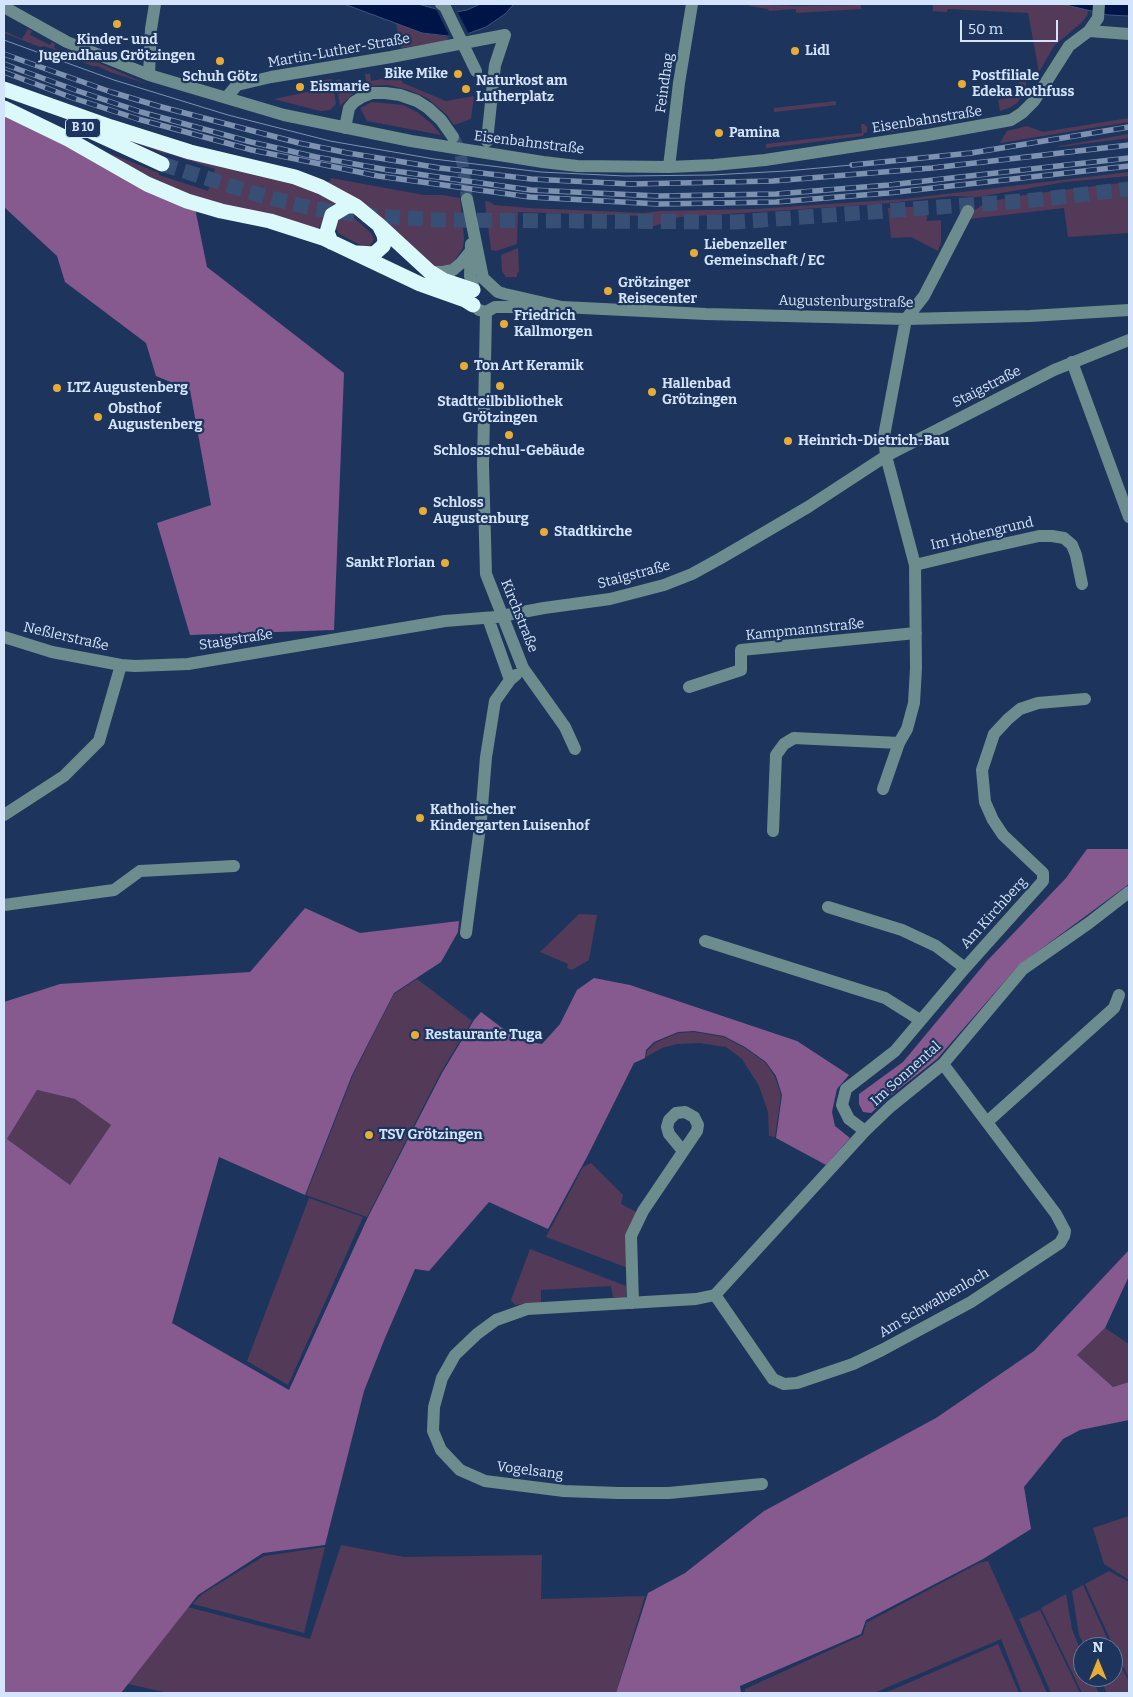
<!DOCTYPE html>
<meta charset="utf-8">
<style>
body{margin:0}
#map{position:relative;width:1133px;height:1697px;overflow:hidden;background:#1d355d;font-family:Bitter,serif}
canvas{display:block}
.frame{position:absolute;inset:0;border:5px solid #d4e4fd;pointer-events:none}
.north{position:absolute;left:1073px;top:1637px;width:50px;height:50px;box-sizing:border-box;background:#1d355d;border:1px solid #667b9d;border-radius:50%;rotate:0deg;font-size:14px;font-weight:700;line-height:20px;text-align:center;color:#d4e4fd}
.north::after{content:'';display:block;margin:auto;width:18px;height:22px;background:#e7ac36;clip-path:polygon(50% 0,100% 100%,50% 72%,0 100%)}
.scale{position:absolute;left:960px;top:20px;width:98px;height:22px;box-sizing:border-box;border:2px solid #d4e4fd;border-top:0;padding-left:6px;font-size:15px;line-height:18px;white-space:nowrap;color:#d4e4fd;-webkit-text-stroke:4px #1d355d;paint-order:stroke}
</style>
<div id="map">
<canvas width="1133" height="1697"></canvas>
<div class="frame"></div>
<div class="north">N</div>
<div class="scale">50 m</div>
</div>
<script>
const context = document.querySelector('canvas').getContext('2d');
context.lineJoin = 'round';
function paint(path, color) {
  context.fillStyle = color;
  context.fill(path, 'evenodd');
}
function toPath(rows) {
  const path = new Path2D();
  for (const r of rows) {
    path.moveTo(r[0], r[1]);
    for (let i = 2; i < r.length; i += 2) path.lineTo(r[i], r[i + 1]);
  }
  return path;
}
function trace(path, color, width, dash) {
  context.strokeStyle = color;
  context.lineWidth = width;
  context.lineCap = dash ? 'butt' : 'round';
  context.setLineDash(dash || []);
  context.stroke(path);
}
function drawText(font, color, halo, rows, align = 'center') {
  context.font = font + ' Bitter,serif';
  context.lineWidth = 4.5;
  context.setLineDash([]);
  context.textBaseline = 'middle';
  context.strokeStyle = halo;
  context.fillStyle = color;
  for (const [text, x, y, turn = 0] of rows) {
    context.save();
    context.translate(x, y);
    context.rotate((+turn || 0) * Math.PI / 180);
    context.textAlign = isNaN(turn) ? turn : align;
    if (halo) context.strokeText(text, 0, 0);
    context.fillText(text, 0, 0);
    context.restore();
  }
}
paint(toPath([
 [748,4,794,6,861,5,861,9,796,13,796,9,769,11,768,9,749,6],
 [933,4,1062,4,1088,10,1087,16,1081,23,1054,46,1039,72,1028,13,948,9,947,12,933,11],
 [396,23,422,33,448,37,447,41,401,48],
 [28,29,32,31,30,35,50,45,52,42,55,44,54,48,65,53,67,49,147,84,110,72,97,66,93,66,55,53,53,49,44,46,40,47,4,33,4,31,22,39],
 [393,69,397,69,399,76,403,83,446,101,474,96,471,119,454,125,447,115,427,98,409,90,388,85,366,86,358,89,340,106,336,80,340,79,342,87,366,82,365,74,370,74,371,81,394,77],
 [1026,75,1026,91,1018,102,1011,107,1000,111,998,100,1008,98,1008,92,1019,90,1018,76],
 [332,79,336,104,330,110,320,111,274,99,317,90,316,81],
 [836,101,836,105,774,112,774,108],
 [372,102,403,105,417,112,432,124,441,135,367,121,360,108],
 [1129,118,1129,122,1000,143,1007,131,1027,126,1043,132],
 [887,121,888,129,938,121,935,125,890,132,884,128,884,124],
 [861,124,864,124,867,127,867,132,864,133,863,136,766,148,766,144,862,133],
 [109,133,291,181,336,202,336,204,325,217,318,229,223,206,155,183,104,151,159,173,159,175,208,191,215,169,166,153,165,154],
 [1129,134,1129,138,1059,147,1059,146],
 [1129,172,1129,176,1065,182,978,197,953,196,879,204,681,217,668,220,661,224,649,227,644,227,644,216,518,212,517,244,496,251,491,250,485,201,490,202,494,205,529,208,643,213,661,211,755,209,904,199],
 [313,175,327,182,330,181,331,178,424,195,442,195,460,198,464,238,463,248,452,264,443,267,429,266,351,197],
 [1129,182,1129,233,1068,237,1064,208,969,219,975,210,986,202,1030,194],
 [926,206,927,221,941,220,941,242,938,251,911,237,891,238,888,208],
 [344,215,352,216,371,233,374,239,370,246,362,246,338,233,335,225,337,221],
 [518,248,519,272,517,273,517,277,506,277,502,271,501,255],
 [579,914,597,915,589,960,572,970,567,968,568,964,540,952],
 [417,979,472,1021,441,1072,367,1217,306,1195,353,1075,394,994],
 [694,1032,724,1037,745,1048,766,1063,775,1077,781,1095,775,1137,769,1136,768,1112,759,1086,742,1059,726,1047,700,1043,677,1044,662,1048,646,1057,647,1051,655,1043,678,1033],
 [37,1090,75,1099,111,1125,70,1185,7,1139],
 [591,1163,623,1195,621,1204,638,1213,628,1268,546,1237,583,1167],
 [309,1198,363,1217,288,1385,247,1361],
 [530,1249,626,1286,626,1297,613,1297,611,1286,541,1290,541,1302,515,1305,511,1300],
 [1105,1328,1129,1344,1129,1382,1113,1387,1077,1355],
 [1129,1516,1129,1580,1104,1564,1093,1528],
 [341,1545,404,1557,542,1555,541,1599,645,1596,616,1693,168,1693,124,1683,184,1606,310,1639],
 [325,1547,304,1633,193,1604,202,1594,264,1556],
 [988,1561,1047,1693,1022,1693,1001,1639,874,1693,745,1693,745,1689,863,1635,866,1623,979,1563],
 [1109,1571,1129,1582,1129,1678,1120,1661,1085,1584],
 [1083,1585,1111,1647,1085,1647,1079,1635,1072,1591],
 [1066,1594,1072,1629,1083,1657,1083,1677,1091,1677,1099,1693,1082,1693,1041,1608],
 [1040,1610,1080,1693,1051,1693,1019,1619],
 [998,1644,1019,1693,885,1693],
 [1113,1651,1129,1682,1129,1693,1107,1693,1099,1677,1113,1677]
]), '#533a58');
paint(toPath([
 [4,116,195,208,207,267,344,373,334,630,190,635,157,523,211,505,190,390,156,376,146,343,65,282,57,256,4,207],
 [1087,849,1129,849,1129,884,1018,966,937,1059,895,1092,871,1113,863,1112,859,1104,859,1094,903,1062,987,961,1066,878],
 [305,908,360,933,459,921,458,932,441,962,394,993,352,1075,305,1195,219,1157,172,1323,289,1390,368,1217,442,1073,474,1020,481,1012,518,1040,542,1044,560,1024,577,990,594,978,630,985,797,1041,849,1075,837,1089,832,1112,835,1126,850,1138,826,1165,776,1138,782,1095,776,1076,766,1062,745,1047,724,1036,694,1031,678,1032,654,1042,646,1050,645,1058,634,1063,588,1155,548,1229,489,1202,429,1271,415,1269,385,1338,364,1391,325,1545,263,1553,198,1595,121,1693,4,1693,4,1002,60,984,250,972],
 [37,1090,75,1099,111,1125,70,1185,7,1139],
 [1129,1250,1129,1276,1105,1328,1077,1355,1113,1387,1129,1382,1129,1420,1080,1430,1063,1439,1024,1487,1031,1529,983,1559,866,1620,861,1634,740,1686,741,1693,616,1693,648,1593,685,1573,764,1511,936,1418,1034,1351]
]), '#86598f');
const water = toPath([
 [344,4,418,4,436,9,456,12,467,10,480,4,514,4,505,14,486,27,467,34,448,36,422,33,344,4],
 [1062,4,1129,4,1129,16,1108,15,1062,4]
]);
paint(water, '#001547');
trace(water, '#40537e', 1);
paint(toPath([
 [435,7,456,9,469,34,450,37]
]), '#1d355d');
trace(toPath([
 [454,139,459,148,463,166,467,199]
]), '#384f75', 12, [12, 6]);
trace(toPath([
 [162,164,263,196,311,208,361,215,440,220,735,222,1035,200,1129,189]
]), '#384f75', 15, [15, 8]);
trace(toPath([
 [441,4,445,7,476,71],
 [4,7,67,42,149,75,284,115,411,141,543,162,577,166,669,167,714,165,765,160,928,135,1011,120,1022,113,1034,101,1069,46,1089,31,1098,18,1099,4],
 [1089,31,1129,34],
 [149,75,151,29,155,4],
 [226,98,237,85,271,77,391,57,505,35,495,65,487,141],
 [345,128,349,108,354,102,362,97,372,93,385,93,400,95,417,101,428,108,441,120,453,137],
 [669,167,679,83,692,4],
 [467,199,483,278,498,292,505,294,562,307,706,314,906,319,1030,316,1129,310],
 [471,244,470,276,474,288],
 [430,272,443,272,453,270,461,263,470,252],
 [479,310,486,312,495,307,510,307,545,309],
 [486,312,483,465,486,574,523,668,565,727,575,749],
 [1072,362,1129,517],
 [915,565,985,548,1039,536,1052,536,1064,538,1072,545,1076,555,1082,584],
 [488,618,510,680,516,675],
 [4,637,52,652,121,665,135,666,188,664,445,621,496,617,544,608,610,599,664,585,692,574,721,558,808,507,886,456,1054,370,1129,340],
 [689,687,741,670,741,650,916,633],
 [883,789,899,743,907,729,914,703,916,668,915,565,886,456,884,436,906,319,924,296,968,211],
 [4,815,64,776,99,741,121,665],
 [773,831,776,755,784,744,794,738,899,743],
 [4,905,114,890,140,871,234,866],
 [828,907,902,930,936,946,965,968],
 [466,933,481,819,486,757,495,701,510,680],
 [705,941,885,998,920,1020],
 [987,1122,1114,1008,1119,995],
 [865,1131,849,1119,842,1105,846,1089,895,1051,965,968,1043,881,1043,873,1003,835,993,820,985,802,982,770,994,734,1008,719,1020,709,1038,703,1085,699],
 [715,1295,696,1299,527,1309,496,1320,477,1334,455,1355,442,1378,434,1407,433,1431,441,1450,460,1470,485,1481,564,1491,618,1493,669,1493,762,1484],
 [715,1295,773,1379,784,1384,797,1383,853,1364,882,1350,971,1302,1060,1243,1064,1236,1065,1231,1056,1214,943,1064],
 [715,1295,865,1131,890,1107,943,1064,1023,969,1089,923,1129,892],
 [633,1303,631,1236,643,1211,697,1131,698,1125,694,1117,685,1112,676,1113,669,1120,667,1127,669,1134,683,1151]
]), '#6d8c8d', 12);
trace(toPath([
 [4,89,111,127,190,152,295,177,321,187,356,206,379,225,430,272,443,280,473,290],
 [4,108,68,139,147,184,187,201,221,211,270,221,323,238,420,284,465,300,473,305],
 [75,124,162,164],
 [331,242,327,232,332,215,347,206,356,206],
 [357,253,374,254,383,246,385,241,384,235,379,225]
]), '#dbf9fb', 15);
trace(toPath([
 [4,40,114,80,228,115,330,141,434,159,541,172,625,176,711,175,786,171,852,165]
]), '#7d91b1', 1);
const rail = toPath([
 [4,54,111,92,158,106,299,143,348,153,440,168,531,179,631,184,773,181,932,168,1129,145],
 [4,64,75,90,141,112,251,142,316,157,388,170,531,190,659,196,776,194,889,185,1129,158],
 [4,72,70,97,138,119,252,150,378,176,530,197,659,204,776,202,888,193,1129,166],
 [852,165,971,153,1129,127]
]);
trace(rail, '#7d91b1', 5.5);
trace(rail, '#1d355d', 4, [11]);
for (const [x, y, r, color] of [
 [117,24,5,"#e7ac36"],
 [795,51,5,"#e7ac36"],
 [220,61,5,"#e7ac36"],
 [458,74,5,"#e7ac36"],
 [962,84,5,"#e7ac36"],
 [300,87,5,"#e7ac36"],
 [466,89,5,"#e7ac36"],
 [719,133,5,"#e7ac36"],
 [694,253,5,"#e7ac36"],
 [608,291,5,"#e7ac36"],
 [504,324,5,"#e7ac36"],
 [464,366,5,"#e7ac36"],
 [500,386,5,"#e7ac36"],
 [57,388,5,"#e7ac36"],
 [652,392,5,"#e7ac36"],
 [98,417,5,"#e7ac36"],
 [509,435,5,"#e7ac36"],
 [788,441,5,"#e7ac36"],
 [423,511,5,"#e7ac36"],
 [544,532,5,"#e7ac36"],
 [445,563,5,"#e7ac36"],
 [420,818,5,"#e7ac36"],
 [415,1035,5,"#e7ac36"],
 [369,1135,5,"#e7ac36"]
]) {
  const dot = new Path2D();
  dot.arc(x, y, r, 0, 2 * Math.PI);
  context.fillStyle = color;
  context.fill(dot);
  trace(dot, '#1d355d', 2);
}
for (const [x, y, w] of [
 [83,128,35]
]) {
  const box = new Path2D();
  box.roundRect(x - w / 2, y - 9.5, w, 19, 4);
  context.fillStyle = '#1d355d';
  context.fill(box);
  trace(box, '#d4e4fd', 1);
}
drawText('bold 12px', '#d4e4fd', null, [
 ["B 10",83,128]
]);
drawText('bold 14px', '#d4e4fd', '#1d355d', [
 ["Kinder- und",117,40,"center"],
 ["Jugendhaus Grötzingen",117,56,"center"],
 ["Lidl",805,51],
 ["Bike Mike",448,74,"right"],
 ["Postfiliale",972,76],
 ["Edeka Rothfuss",972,92],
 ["Schuh Götz",220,77,"center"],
 ["Naturkost am",476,81],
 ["Lutherplatz",476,97],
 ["Eismarie",310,87],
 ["Pamina",729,133],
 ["Liebenzeller",704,245],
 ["Gemeinschaft / EC",704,261],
 ["Grötzinger",618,283],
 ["Reisecenter",618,299],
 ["Friedrich",514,316],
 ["Kallmorgen",514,332],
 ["Ton Art Keramik",474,366],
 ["Hallenbad",662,384],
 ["Grötzingen",662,400],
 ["LTZ Augustenberg",67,388],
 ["Stadtteilbibliothek",500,402,"center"],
 ["Grötzingen",500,418,"center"],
 ["Obsthof",108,409],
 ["Augustenberg",108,425],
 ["Heinrich-Dietrich-Bau",798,441],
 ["Schlossschul-Gebäude",509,451,"center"],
 ["Schloss",433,503],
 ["Augustenburg",433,519],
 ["Stadtkirche",554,532],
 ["Sankt Florian",435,563,"right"],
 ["Katholischer",430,810],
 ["Kindergarten Luisenhof",430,826],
 ["Restaurante Tuga",425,1035],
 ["TSV Grötzingen",379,1135]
], 'left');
drawText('14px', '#d4e4fd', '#1d355d', [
 ["Martin-Luther-Straße",339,51,-10],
 ["Feindhag",665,83,-82],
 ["Eisenbahnstraße",927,120,-9],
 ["Eisenbahnstraße",529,143,7],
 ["Augustenburgstraße",846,302,1],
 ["Staigstraße",987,387,-27],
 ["Im Hohengrund",982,534,-13],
 ["Staigstraße",634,575,-15],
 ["Kirchstraße",519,616,68],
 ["Kampmannstraße",805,630,-6],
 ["Neßlerstraße",66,637,13],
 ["Staigstraße",236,640,-9],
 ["Am Kirchberg",994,913,-48],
 ["Im Sonnental",906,1074,-42],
 ["Am Schwalbenloch",934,1303,-30],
 ["Vogelsang",530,1471,7]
]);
</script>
